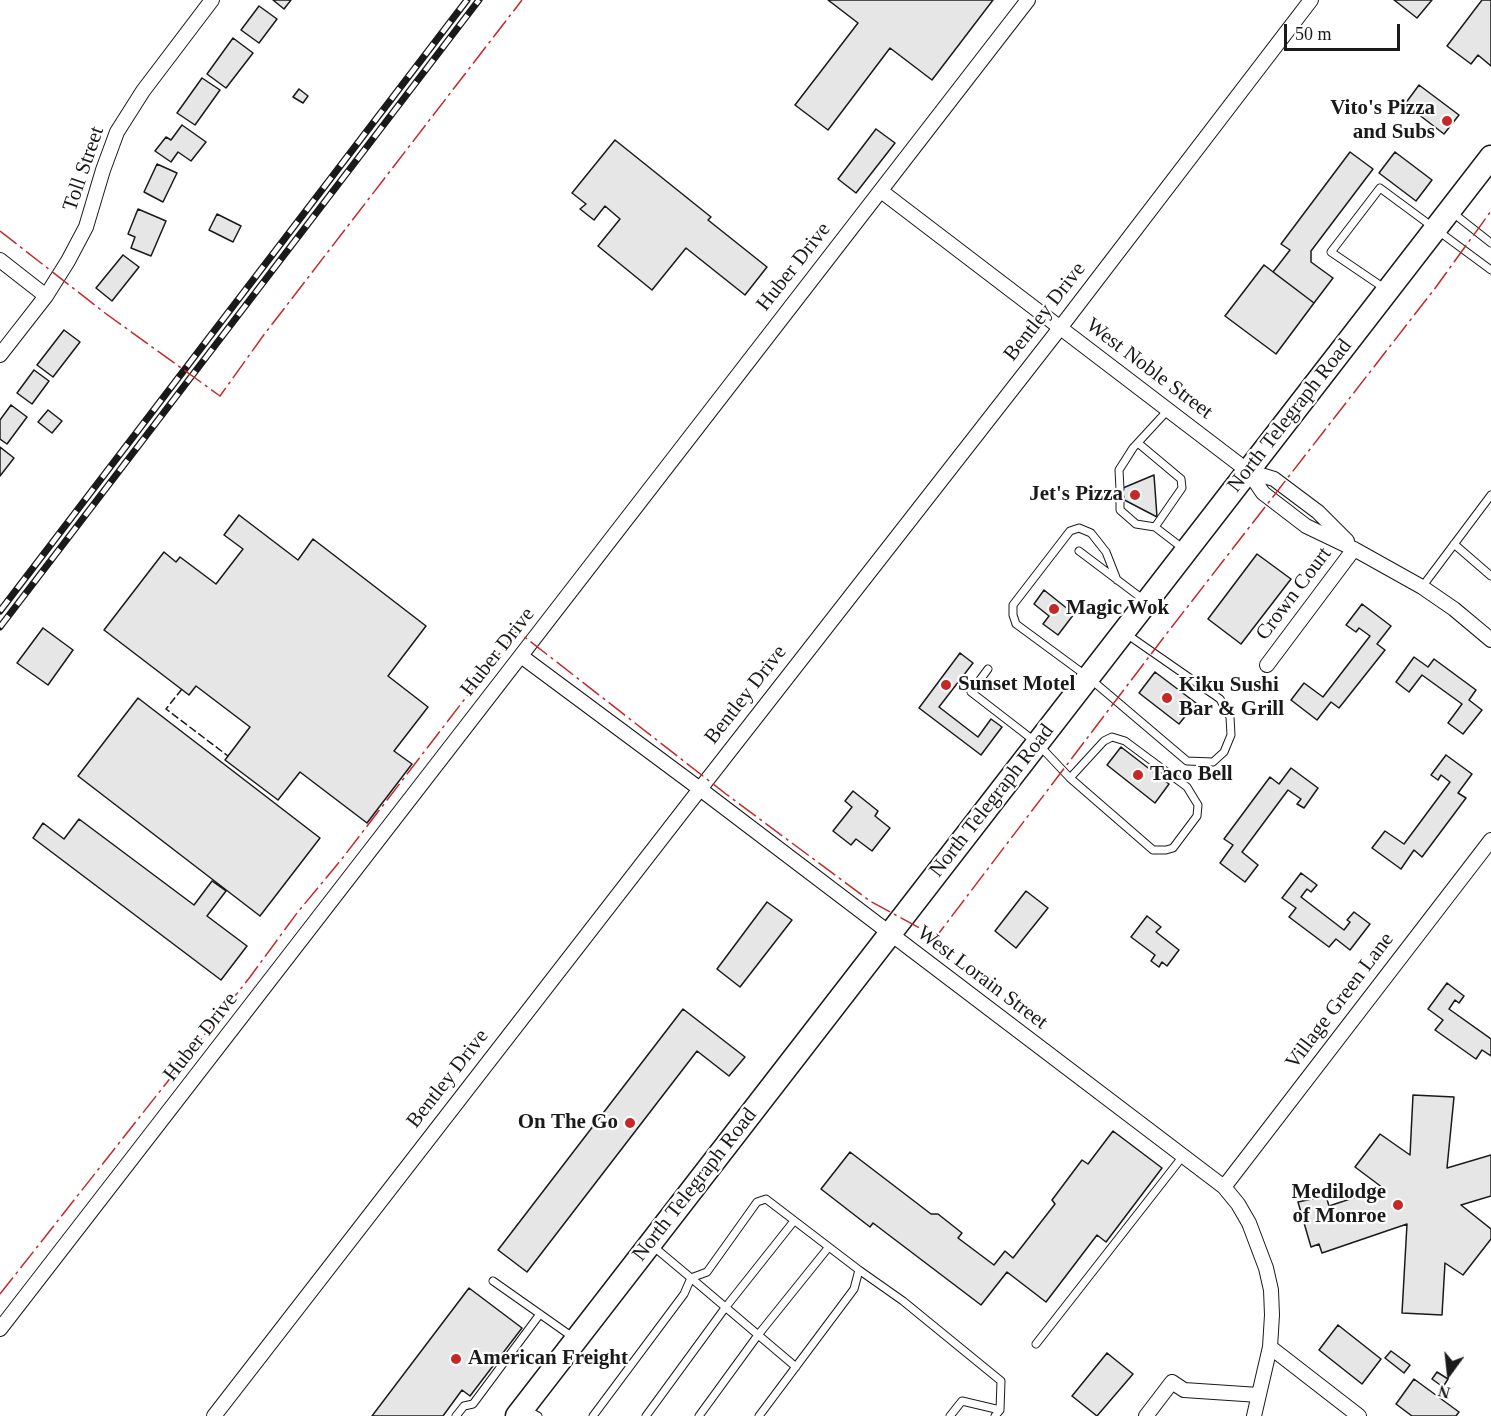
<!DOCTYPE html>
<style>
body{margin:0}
#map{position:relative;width:1491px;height:1416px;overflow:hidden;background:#fff;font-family:"Times New Roman",serif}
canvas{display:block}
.north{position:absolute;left:1419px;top:1344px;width:60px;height:60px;-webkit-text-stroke:4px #fff;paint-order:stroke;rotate:195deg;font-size:16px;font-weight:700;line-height:24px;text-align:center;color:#1a1a1a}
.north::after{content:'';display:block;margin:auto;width:21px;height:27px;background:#1a1a1a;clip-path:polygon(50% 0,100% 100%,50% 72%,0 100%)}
.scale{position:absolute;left:1284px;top:24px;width:116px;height:27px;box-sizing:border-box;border:3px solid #1a1a1a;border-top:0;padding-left:8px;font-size:18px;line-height:21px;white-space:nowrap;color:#1a1a1a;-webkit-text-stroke:4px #fff;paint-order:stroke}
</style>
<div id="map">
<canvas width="1491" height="1416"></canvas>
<div class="north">N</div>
<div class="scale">50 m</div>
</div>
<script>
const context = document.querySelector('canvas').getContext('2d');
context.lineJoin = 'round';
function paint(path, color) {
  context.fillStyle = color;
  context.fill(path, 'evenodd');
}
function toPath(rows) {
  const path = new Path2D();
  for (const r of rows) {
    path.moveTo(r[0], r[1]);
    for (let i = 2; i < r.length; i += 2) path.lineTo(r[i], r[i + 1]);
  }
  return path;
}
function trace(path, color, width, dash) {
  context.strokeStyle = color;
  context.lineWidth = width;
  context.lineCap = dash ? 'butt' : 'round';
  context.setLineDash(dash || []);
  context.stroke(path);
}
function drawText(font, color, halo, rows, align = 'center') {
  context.font = font + ' "Times New Roman",serif';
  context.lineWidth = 4.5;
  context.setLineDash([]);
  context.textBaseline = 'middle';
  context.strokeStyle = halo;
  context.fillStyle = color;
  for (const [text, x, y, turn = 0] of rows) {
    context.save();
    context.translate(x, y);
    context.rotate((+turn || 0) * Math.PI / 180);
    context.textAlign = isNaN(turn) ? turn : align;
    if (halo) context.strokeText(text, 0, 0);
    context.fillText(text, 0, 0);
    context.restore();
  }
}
const building = toPath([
 [273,0,291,0,284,9,273,0],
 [828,0,993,0,932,80,890,48,828,130,795,105,858,23,828,0],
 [1394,0,1432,0,1417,18,1394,0],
 [1482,0,1491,0,1491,66,1478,55,1471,64,1447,46,1482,0],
 [259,6,277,19,259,43,241,30,259,6],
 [233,38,253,53,226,88,207,74,233,38],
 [202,78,220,90,195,125,177,113,202,78],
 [1419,85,1459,115,1444,134,1405,104,1419,85],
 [299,89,308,96,303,103,293,97,299,89],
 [182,125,206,142,191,161,178,152,171,162,155,151,166,137,171,140,182,125],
 [876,129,895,143,856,193,838,179,876,129],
 [615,140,711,217,708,220,767,267,745,295,686,248,652,290,598,246,620,219,605,206,594,220,580,209,586,204,572,193,615,140],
 [1350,152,1373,169,1311,251,1311,262,1333,278,1314,303,1273,272,1290,250,1281,244,1350,152],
 [1395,152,1432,180,1416,201,1379,173,1395,152],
 [157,164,177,173,163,202,144,192,157,164],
 [138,209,166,221,151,256,131,248,135,237,128,234,138,209],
 [217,214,241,226,233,242,209,230,217,214],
 [123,255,139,267,112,301,96,288,123,255],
 [1264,265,1314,303,1276,354,1225,316,1264,265],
 [64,330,80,342,53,377,37,365,64,330],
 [34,370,49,381,32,404,17,393,34,370],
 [11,405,27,417,7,444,0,439,0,420,11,405],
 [48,410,62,421,52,433,38,422,48,410],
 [0,447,14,458,0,476,0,447],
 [1154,475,1157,517,1111,493,1154,475],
 [239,515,298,560,313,539,426,626,388,676,428,707,394,751,412,764,367,823,300,772,278,800,225,760,250,727,196,686,189,695,104,630,164,552,176,562,180,557,216,584,243,549,224,535,239,515],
 [1257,554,1291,579,1241,644,1208,619,1257,554],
 [1044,590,1074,614,1058,635,1043,624,1049,616,1034,604,1044,590],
 [1362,604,1391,626,1377,644,1385,650,1339,708,1331,702,1317,720,1291,700,1304,683,1323,697,1370,636,1359,628,1356,632,1346,625,1362,604],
 [43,628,73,650,48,685,17,663,43,628],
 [960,653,973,663,939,707,978,737,991,719,1002,727,981,755,919,708,960,653],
 [1414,657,1428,667,1434,659,1476,690,1469,700,1482,710,1463,734,1448,723,1462,704,1422,675,1409,692,1396,682,1414,657],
 [1155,672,1196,703,1179,724,1139,693,1155,672],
 [138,698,320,838,260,916,78,776,138,698],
 [1121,747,1169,784,1155,803,1107,765,1121,747],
 [1446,755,1472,774,1458,793,1466,798,1422,857,1414,850,1401,869,1372,848,1385,831,1404,844,1450,782,1441,775,1438,780,1431,775,1446,755],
 [1291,768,1318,788,1304,808,1297,804,1301,799,1288,790,1242,852,1258,865,1245,882,1220,863,1233,845,1224,839,1270,777,1279,784,1291,768],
 [853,791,878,811,875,816,890,828,872,851,856,839,851,845,833,831,852,807,845,801,853,791],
 [79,819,194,905,212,881,226,891,207,916,247,946,221,980,33,838,43,823,64,839,79,819],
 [1301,873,1317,885,1311,892,1307,889,1301,897,1344,930,1350,922,1347,920,1354,912,1370,924,1350,950,1336,939,1329,947,1289,917,1296,908,1282,898,1301,873],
 [1026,891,1048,908,1016,948,995,931,1026,891],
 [767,902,792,920,740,987,717,969,767,902],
 [1147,916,1161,927,1156,932,1179,950,1167,966,1162,962,1159,967,1151,961,1155,955,1131,937,1147,916],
 [1447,983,1464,996,1459,1003,1455,1000,1449,1009,1491,1039,1491,1056,1482,1050,1476,1059,1435,1030,1443,1020,1428,1009,1447,983],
 [683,1009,745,1057,729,1076,697,1051,527,1272,498,1250,683,1009],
 [1413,1095,1454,1097,1447,1168,1491,1155,1491,1196,1461,1205,1491,1229,1491,1239,1463,1275,1445,1263,1442,1315,1402,1313,1407,1224,1322,1253,1319,1244,1311,1247,1298,1202,1326,1196,1329,1206,1383,1188,1355,1167,1380,1134,1410,1155,1413,1095],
 [1113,1131,1162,1168,1106,1242,1097,1235,1046,1302,1007,1272,981,1305,873,1223,870,1227,821,1189,850,1152,931,1214,938,1214,962,1233,958,1238,994,1265,1005,1251,1013,1258,1055,1204,1052,1200,1082,1160,1088,1164,1113,1131],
 [469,1288,522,1328,470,1396,462,1390,443,1416,372,1416,469,1288],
 [1338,1325,1381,1359,1362,1384,1319,1350,1338,1325],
 [1391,1351,1410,1365,1404,1373,1385,1358,1391,1351],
 [1107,1353,1133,1374,1097,1416,1072,1396,1107,1353],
 [1437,1372,1448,1379,1443,1387,1432,1379,1437,1372],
 [1414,1379,1459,1412,1456,1416,1412,1416,1396,1404,1414,1379]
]);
paint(building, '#e6e6e6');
trace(building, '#1a1a1a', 1.5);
const service = toPath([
 [1453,213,1491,243],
 [1384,288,1331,252,1380,188,1491,270],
 [1138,443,1181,479,1182,488,1155,527],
 [1120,489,1119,470,1133,448,1168,410],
 [1120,497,1120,510,1136,524,1155,527,1185,550],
 [1454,544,1491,576],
 [1079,551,1144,600],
 [1117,580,1106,552,1091,533,1079,528,1070,531,1013,605,1013,615,1016,624,1088,677,1187,761,1213,762,1224,752,1231,735,1230,717,1220,699,1125,633],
 [1422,587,1491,495],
 [988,669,971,692,1037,743,1070,778,1153,850,1166,850,1173,848,1197,816,1198,805,1187,787,1125,741,1112,737,1104,741,1070,778],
 [654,1247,691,1278,707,1272,757,1202,766,1199,859,1270,854,1289,759,1416],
 [859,1270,903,1301,1001,1381,1000,1410,995,1416],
 [493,1281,574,1338],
 [1036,1344,1183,1156],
 [525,1409,538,1416],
 [456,1416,464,1406,473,1404,540,1314],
 [593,1416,684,1294,691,1278,796,1367],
 [646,1416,725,1308,794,1221],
 [699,1416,758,1335,828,1248],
 [950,1416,962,1401,1000,1410]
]);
const minor = toPath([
 [881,191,1248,471,1263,493,1306,526,1354,549,1422,587,1454,609,1491,640],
 [0,260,46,296],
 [0,355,46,296,68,261,86,227,103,170,117,132,143,91,212,0],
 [1248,471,1274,479,1318,512,1347,541],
 [521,656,700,789,1224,1187,1238,1204,1249,1223,1266,1268,1271,1290,1272,1315,1270,1347,1254,1416],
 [1267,665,1354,549],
 [1224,1187,1491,840],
 [0,1329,1028,0],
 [1270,1347,1359,1416],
 [214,1416,700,789,1060,328,1311,0],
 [1146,1416,1172,1382,1184,1390,1259,1395]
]);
const primary = toPath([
 [517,1416,1491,157]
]);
trace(service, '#1a1a1a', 9);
trace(minor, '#1a1a1a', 16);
trace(primary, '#1a1a1a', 25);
trace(service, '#fff', 7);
trace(minor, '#fff', 14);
trace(primary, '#fff', 22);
const rail = toPath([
 [0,611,467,0],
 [0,627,479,0]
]);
trace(rail, '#1a1a1a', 7);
trace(rail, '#fff', 4.5, [14]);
trace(toPath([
 [182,689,166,709,228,756]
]), '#1a1a1a', 1.5, [8, 3]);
trace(toPath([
 [0,231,105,313,220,396,263,336,522,0],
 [0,1294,250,977,297,913,341,860,517,631,726,794,870,901,936,937,1164,637,1436,287,1491,211]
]), '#c62828', 1.5, [21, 4.5, 3, 4.5]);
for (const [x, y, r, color] of [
 [1447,121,6,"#c62828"],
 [1135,495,6,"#c62828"],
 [1054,609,6,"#c62828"],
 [946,685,6,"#c62828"],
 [1167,698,6,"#c62828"],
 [1138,775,6,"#c62828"],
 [630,1123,6,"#c62828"],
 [1398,1205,6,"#c62828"],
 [456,1359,6,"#c62828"]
]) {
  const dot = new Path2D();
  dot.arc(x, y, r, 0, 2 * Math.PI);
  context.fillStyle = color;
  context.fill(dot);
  trace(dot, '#fff', 2);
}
drawText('bold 21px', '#1a1a1a', '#fff', [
 ["Vito's Pizza",1435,109,"right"],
 ["and Subs",1435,133,"right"],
 ["Jet's Pizza",1123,495,"right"],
 ["Magic Wok",1066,609],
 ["Sunset Motel",958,685],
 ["Kiku Sushi",1179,686],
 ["Bar & Grill",1179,710],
 ["Taco Bell",1150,775],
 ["On The Go",618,1123,"right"],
 ["Medilodge",1386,1193,"right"],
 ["of Monroe",1386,1217,"right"],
 ["American Freight",468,1359]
], 'left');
drawText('21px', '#1a1a1a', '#fff', [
 ["Toll Street",84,169,-71],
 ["Huber Drive",794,267,-52],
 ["Bentley Drive",1045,312,-52],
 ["West Noble Street",1149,369,37],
 ["North Telegraph Road",1290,416,-52],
 ["Crown Court",1294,594,-53],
 ["Huber Drive",498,652,-52],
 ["Bentley Drive",746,695,-52],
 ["North Telegraph Road",992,801,-52],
 ["West Lorain Street",982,978,37],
 ["Village Green Lane",1340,1001,-53],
 ["Huber Drive",201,1037,-52],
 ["Bentley Drive",448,1079,-52],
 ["North Telegraph Road",695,1185,-52]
]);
</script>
